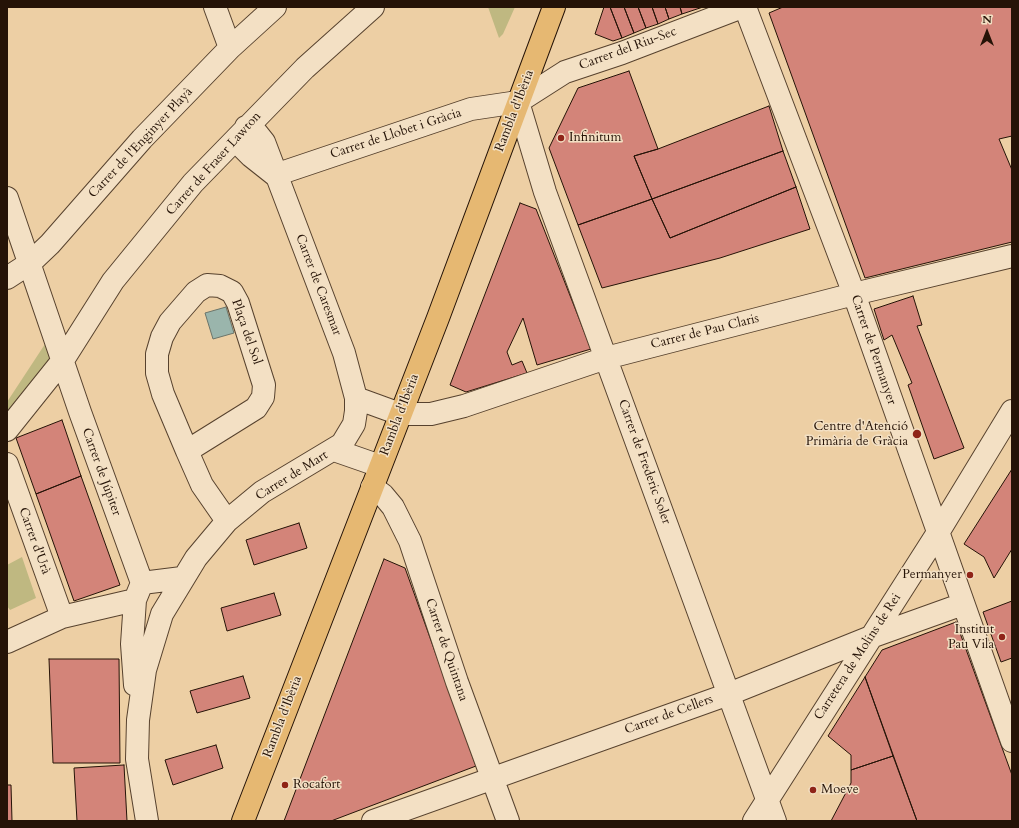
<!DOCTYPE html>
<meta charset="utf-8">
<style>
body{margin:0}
#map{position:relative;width:1019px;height:828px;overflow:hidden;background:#edcfa4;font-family:Cardo,serif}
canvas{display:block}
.frame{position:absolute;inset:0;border:8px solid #251307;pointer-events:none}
.north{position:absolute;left:967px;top:12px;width:40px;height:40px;-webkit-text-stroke:3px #f3e0c4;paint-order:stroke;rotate:0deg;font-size:11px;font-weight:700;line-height:16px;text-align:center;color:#251307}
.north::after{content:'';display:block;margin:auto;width:14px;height:18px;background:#251307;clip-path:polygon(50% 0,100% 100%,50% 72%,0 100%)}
</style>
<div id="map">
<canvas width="1019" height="828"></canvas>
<div class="frame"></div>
<div class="north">N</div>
</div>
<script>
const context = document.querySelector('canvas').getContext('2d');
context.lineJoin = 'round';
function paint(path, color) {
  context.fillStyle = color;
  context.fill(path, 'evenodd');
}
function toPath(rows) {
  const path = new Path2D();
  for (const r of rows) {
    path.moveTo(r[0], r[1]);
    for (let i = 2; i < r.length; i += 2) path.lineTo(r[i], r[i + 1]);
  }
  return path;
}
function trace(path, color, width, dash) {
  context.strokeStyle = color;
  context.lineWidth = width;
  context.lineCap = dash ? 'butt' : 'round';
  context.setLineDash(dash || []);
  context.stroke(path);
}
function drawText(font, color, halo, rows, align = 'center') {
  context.font = font + ' Cardo,serif';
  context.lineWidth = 3;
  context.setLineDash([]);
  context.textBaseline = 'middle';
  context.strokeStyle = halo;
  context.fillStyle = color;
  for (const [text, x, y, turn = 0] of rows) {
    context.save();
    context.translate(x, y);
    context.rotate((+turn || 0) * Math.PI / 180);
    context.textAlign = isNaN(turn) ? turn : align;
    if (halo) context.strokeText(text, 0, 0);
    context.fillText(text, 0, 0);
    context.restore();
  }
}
paint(toPath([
 [488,7,515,7,503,34,499,38],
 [49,338,51,388,46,397,7,412,7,402],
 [22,557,36,598,10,610,7,606,7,565]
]), '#bfb881');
const water = toPath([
 [226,307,234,333,213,339,205,313,226,307]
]);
paint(water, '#9ab5ac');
trace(water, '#6b746a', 1);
const building = toPath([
 [604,7,610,7,622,38,613,41,595,34,604,7],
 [610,7,624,7,634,33,622,38,610,7],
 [624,7,638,7,646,28,634,33,624,7],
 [638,7,652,7,658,24,646,28,638,7],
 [652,7,665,7,669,19,658,24,652,7],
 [665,7,680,7,682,14,669,19,665,7],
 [680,7,703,7,682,14,680,7],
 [783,7,1012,7,1012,136,999,139,1012,170,1012,242,865,278,769,13,783,7],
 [629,71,658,149,634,156,652,199,578,225,549,148,578,88,629,71],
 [769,106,783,151,652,199,634,156,658,149,769,106],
 [783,151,796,187,670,238,652,199,783,151],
 [796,187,810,229,720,258,602,288,578,225,652,199,670,238,796,187],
 [520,203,536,209,591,349,537,365,523,318,507,352,512,365,522,361,527,373,466,392,450,385,520,203],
 [913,296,922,325,917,326,964,448,934,459,908,385,912,383,892,335,884,340,874,309,913,296],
 [62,420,81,476,36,494,16,438,62,420],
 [1012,469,1012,549,994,578,984,557,964,544,1012,469],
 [81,476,120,585,74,601,36,494,81,476],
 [299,523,307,548,254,565,246,540,299,523],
 [384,559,405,568,476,766,331,821,284,821,384,559],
 [274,593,281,615,227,631,221,608,274,593],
 [1012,601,1012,658,1001,662,983,612,1012,601],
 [956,622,1012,775,1012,821,917,821,865,677,882,650,956,622],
 [49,659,119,659,120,763,53,763,49,659],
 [243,676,250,698,197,713,190,691,243,676],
 [865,677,893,756,851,770,851,755,828,736,865,677],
 [216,745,223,768,173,785,165,760,216,745],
 [893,756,917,821,831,821,851,783,851,770,893,756],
 [124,765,127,821,77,821,74,768,124,765],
 [7,785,11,785,12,821,7,821,7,785]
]);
paint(building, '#d38479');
trace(building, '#251307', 1);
const minor = toPath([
 [215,7,230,48],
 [745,7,854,294,1012,741],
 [518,102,545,192,775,821],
 [246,127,242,147,251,156,275,175],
 [275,175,471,109,518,102,565,72,622,53,742,7],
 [7,198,80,412,142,583,135,600,132,644,135,685],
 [7,278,30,263,50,244,142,139,230,48,275,7],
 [356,398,400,414,431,414,464,406,606,358,854,294,1012,256],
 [7,430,63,360,113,281,193,183,305,68,373,7],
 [334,450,380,466],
 [187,451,163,394,157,373,157,354,162,337,170,322,196,292,207,285,220,286,232,292,238,303,264,385,263,397,256,408,187,451,202,485,227,521],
 [7,464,62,617],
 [372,487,383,495,393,507,410,541,457,682,508,821],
 [142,583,182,578],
 [7,642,62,617,135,600],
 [147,821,137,759,138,720,145,670,162,614,196,558,227,521,262,492,342,444,354,424,356,411,356,398,344,353,264,142,256,132,246,127],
 [373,821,729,694,871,637,963,604],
 [754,821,939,531,1012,411]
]);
const major = toPath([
 [243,821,438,318,554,7]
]);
trace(minor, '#57422e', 24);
trace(major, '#251307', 24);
trace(minor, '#f3e0c4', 22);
trace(major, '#e6b872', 22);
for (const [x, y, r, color] of [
 [561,138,4,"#8f2418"],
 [917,434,5,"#8f2418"],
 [970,575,4,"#8f2418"],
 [1002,637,4,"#8f2418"],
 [285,785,4,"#8f2418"],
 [813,790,4,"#8f2418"]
]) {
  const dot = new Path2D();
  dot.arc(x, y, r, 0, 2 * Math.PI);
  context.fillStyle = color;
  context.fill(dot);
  trace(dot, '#f3e0c4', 1.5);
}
drawText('13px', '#251307', '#f3e0c4', [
 ["Carrer del Riu-Sec",628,49,-20],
 ["Rambla d'Ibèria",515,111,-69],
 ["Carrer de Llobet i Gràcia",396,134,-18],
 ["Carrer de l'Enginyer Playà",141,143,-47],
 ["Carrer de Fraser Lawton",214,164,-48],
 ["Carrer de Caresmar",318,285,69],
 ["Plaça del Sol",246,332,71],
 ["Carrer de Pau Claris",705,332,-14],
 ["Carrer de Permanyer",873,350,71],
 ["Rambla d'Ibèria",400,415,-69],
 ["Carrer de Frederic Soler",644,462,70],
 ["Carrer de Júpiter",101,472,70],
 ["Carrer de Mart",292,476,-32],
 ["Carrer d'Urà",34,541,70],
 ["Carrer de Quintana",446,650,71],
 ["Carretera de Molins de Rei",858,657,-57],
 ["Carrer de Cellers",669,715,-20],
 ["Rambla d'Ibèria",283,717,-69]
]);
drawText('13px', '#251307', '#f3e0c4', [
 ["Infinitum",569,138],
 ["Centre d'Atenció",908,427,"right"],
 ["Primària de Gràcia",908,442,"right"],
 ["Permanyer",962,575,"right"],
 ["Institut",994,630,"right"],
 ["Pau Vila",994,645,"right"],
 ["Rocafort",293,785],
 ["Moeve",821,790]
], 'left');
</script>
